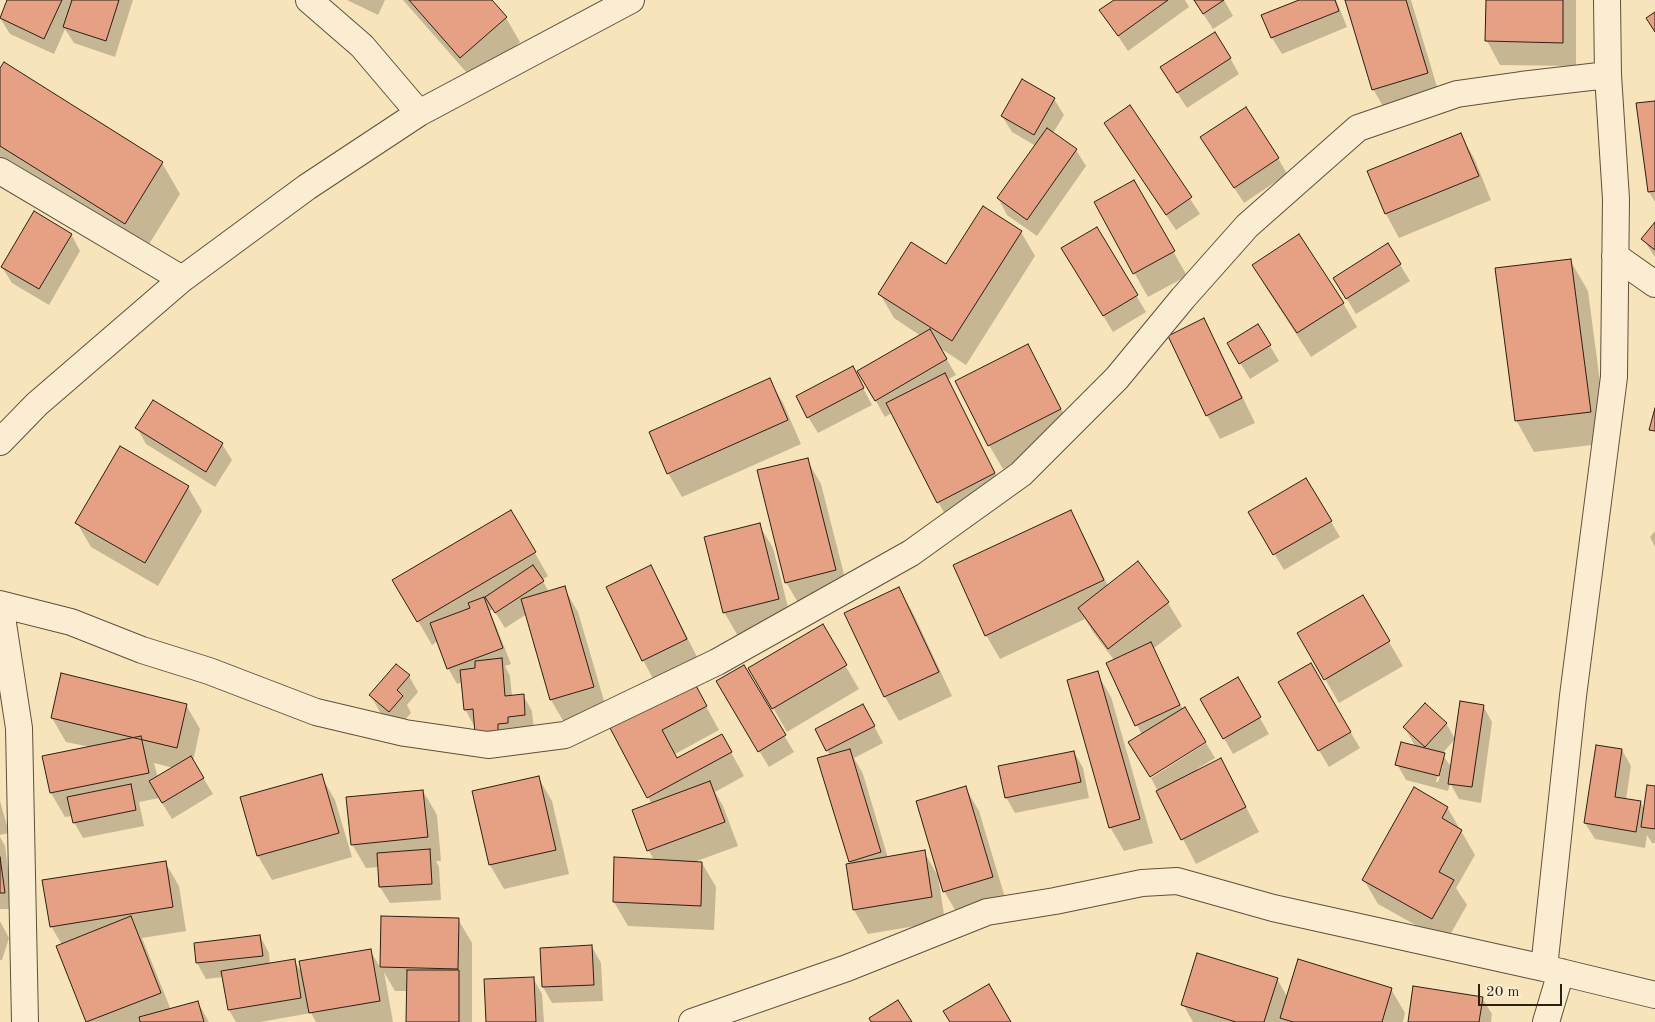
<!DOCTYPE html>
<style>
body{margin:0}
#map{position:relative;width:1655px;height:1022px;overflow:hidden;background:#f8e4ba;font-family:"Old Standard TT",serif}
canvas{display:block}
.scale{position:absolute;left:1478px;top:984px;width:84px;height:22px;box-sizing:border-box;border:2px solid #2c1f13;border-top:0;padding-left:6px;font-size:15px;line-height:18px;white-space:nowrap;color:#2c1f13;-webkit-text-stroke:4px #faedd2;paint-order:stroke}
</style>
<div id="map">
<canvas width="1655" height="1022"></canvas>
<div class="scale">20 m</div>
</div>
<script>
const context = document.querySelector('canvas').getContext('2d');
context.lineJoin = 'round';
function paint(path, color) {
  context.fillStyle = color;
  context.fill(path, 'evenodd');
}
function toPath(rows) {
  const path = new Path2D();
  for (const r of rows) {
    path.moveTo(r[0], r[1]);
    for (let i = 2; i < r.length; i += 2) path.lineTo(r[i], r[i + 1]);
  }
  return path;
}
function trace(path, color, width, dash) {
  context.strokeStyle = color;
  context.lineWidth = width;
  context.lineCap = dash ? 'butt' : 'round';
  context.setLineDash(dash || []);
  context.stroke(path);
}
paint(toPath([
 [8,0,133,0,115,57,74,43,65,29,54,54,10,34,0,18],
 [347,0,385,0,378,15],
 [403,0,490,0,506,18,520,42,474,81],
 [1116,0,1185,0,1189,7,1128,51,1101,11],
 [1194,0,1224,0,1233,16,1213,29],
 [1302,0,1336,0,1347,27,1282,54,1272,38,1263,16],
 [1346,0,1411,0,1440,97,1387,113,1373,89],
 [1487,0,1576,0,1576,66,1500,65,1487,41],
 [1230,58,1239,74,1187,108,1171,83],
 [0,71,162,163,180,194,143,254,0,165],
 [1054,99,1064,115,1053,133,1076,150,1086,166,1037,236,1007,215,998,198,1036,146,1012,132,1002,116],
 [1655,102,1655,202,1649,192,1637,105],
 [1130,107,1200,214,1176,230,1115,139],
 [1460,134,1474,158,1491,200,1399,238,1386,214,1369,172],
 [1202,138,1278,158,1287,174,1244,203],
 [1134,181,1187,276,1148,297,1095,203],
 [1655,224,1655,257,1643,239],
 [1096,228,1146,312,1113,332,1072,264],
 [1021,232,1035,256,966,365,940,348,956,375,947,380,1008,498,952,526,938,502,893,412,885,417,859,372,921,336,894,318,880,294],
 [71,234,80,251,49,305,12,283,2,267],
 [1388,245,1410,281,1356,314,1344,294],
 [1570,260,1588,291,1608,443,1534,452,1516,420],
 [1253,265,1343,303,1357,327,1311,357,1267,289],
 [1203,320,1217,344,1255,423,1220,439,1207,415],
 [1258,326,1279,361,1250,379,1228,343],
 [1027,346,1074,433,1003,469,989,445],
 [769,379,783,403,801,444,682,497,668,473,650,432],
 [861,384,872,405,818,433,808,417],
 [137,428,222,444,232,460,215,487,146,444],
 [807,460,821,484,849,594,800,606,786,582],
 [1306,479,1340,537,1284,570,1250,513],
 [188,487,202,511,158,586,91,547,77,523],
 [511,511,548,576,542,580,549,592,564,588,578,612,607,711,565,724,551,700,527,614,505,628,493,609,490,611,511,664,505,666,510,676,512,696,523,695,532,711,534,731,517,739,474,726,465,709,462,682,457,684,448,668,438,641,432,645,394,580],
 [1070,512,1084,536,1108,586,1168,603,1182,626,1153,649,1183,710,1142,735,1108,663,1114,660,1093,632,1085,619,1000,659,986,635],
 [759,525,773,548,792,623,738,636,724,612],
 [1655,531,1655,547,1650,537],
 [651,567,664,591,700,663,656,684,643,660],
 [899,589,913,613,952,696,899,721,885,697,846,614],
 [1363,597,1403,666,1339,703,1299,634],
 [822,626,859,689,787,732,750,668],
 [1310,664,1360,748,1329,767,1279,683],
 [743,667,794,752,769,767,727,698],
 [1097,673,1111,697,1153,843,1124,851,1110,827],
 [409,676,418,692,407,705,411,713,398,727,380,712,371,696],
 [1238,679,1269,734,1233,754,1202,700],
 [693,683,719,730,675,754,678,759,722,736,744,776,715,792,723,806,738,846,694,862,702,863,716,887,714,930,628,926,614,902,654,860,649,851,634,811,652,804,611,728],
 [186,705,200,729,193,761,213,794,172,819,159,798,139,802,144,826,83,838,74,822,73,816,65,817,51,793,44,757,90,747,66,742,52,718],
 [154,763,174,768,158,778],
 [1483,706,1492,722,1481,803,1459,799,1450,783,1448,791,1406,780,1397,764,1418,748,1414,744,1405,728,1446,723,1455,739,1442,754,1452,768],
 [1440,765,1443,765,1438,782,1436,782],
 [872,722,883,743,854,758,863,774,888,858,924,852,938,876,945,921,868,934,854,910,847,865,851,864,830,756,817,729],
 [1206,743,1215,758,1197,769,1198,771,1221,759,1259,832,1196,864,1151,778],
 [1597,746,1622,750,1631,766,1626,800,1641,803,1645,810,1655,787,1655,827,1652,827,1652,829,1655,830,1655,843,1652,843,1647,835,1645,848,1595,839,1585,823],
 [1074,752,1083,768,1089,798,1015,813,1006,797],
 [321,776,335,800,352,857,272,880,258,856,242,798],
 [538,777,552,801,569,874,504,889,490,865],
 [965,787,979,811,1006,901,958,915,944,891],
 [423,791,437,815,441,861,436,861,439,867,441,900,390,903,380,887,379,867,366,868,352,844],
 [0,801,9,833,0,835],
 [1447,807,1475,855,1456,888,1467,905,1446,942,1378,904,1364,880],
 [0,837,5,846,13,909,0,909],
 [165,862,179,886,186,931,142,938,171,1010,198,1003,209,1022,87,1022,57,947,62,945,51,926],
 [382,918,458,919,472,943,472,1022,408,1022,408,991,395,991,384,972,393,1022,316,1022,311,1013,260,1022,236,1022,229,1010,223,977,206,979,197,963,195,944,260,936,269,953,270,964,294,960,303,975,370,950,381,969],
 [0,921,9,938,2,960,0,960],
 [592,947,601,963,603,1001,552,1003,543,987,541,949],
 [533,978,542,994,544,1022,487,1022],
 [1277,979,1288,998,1391,989,1405,1013,1403,1022,1193,1022,1183,1004],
 [1482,998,1492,1014,1491,1022,1409,1022]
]), '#0003');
const building = toPath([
 [7,0,62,0,44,39,0,18,7,0],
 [72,0,119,0,106,41,63,27,72,0],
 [409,0,492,0,507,17,460,58,409,0],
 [1114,0,1168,0,1118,36,1099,10,1114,0],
 [1194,0,1224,0,1203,14,1194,0],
 [1299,0,1335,0,1339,11,1271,38,1261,15,1299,0],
 [1345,0,1406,0,1428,73,1372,90,1345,0],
 [1486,0,1563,0,1563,43,1485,41,1486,0],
 [1655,12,1655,32,1646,18,1655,12],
 [1215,32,1231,58,1177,93,1160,67,1215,32],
 [4,62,163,162,125,224,0,146,0,68,4,62],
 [1022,79,1055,98,1034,135,1001,116,1022,79],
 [1655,101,1655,191,1648,192,1636,103,1655,101],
 [1130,105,1192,197,1166,215,1104,123,1130,105],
 [1246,107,1279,158,1234,188,1200,137,1246,107],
 [1047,128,1077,149,1027,220,997,198,1047,128],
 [1461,133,1479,176,1385,214,1367,171,1461,133],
 [1134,180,1175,251,1133,274,1094,202,1134,180],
 [983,206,1022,231,952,341,878,294,911,242,946,264,983,206],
 [34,211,72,234,39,289,1,267,34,211],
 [1655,222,1655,250,1641,239,1655,222],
 [1097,227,1138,295,1103,316,1061,248,1097,227],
 [1299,234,1344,303,1297,333,1252,265,1299,234],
 [1388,243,1401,264,1346,299,1333,278,1388,243],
 [1571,259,1591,412,1515,421,1495,268,1571,259],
 [1204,318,1242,398,1206,416,1168,336,1204,318],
 [1258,324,1271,345,1239,364,1227,343,1258,324],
 [930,329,947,359,875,401,857,371,930,329],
 [1028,344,1061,409,988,446,955,381,1028,344],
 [853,366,864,388,807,418,796,396,853,366],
 [945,373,995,473,937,503,886,403,945,373],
 [770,378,788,420,667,474,649,432,770,378],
 [153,400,223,443,206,472,135,428,153,400],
 [1655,408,1655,431,1649,430,1655,408],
 [120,446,189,486,145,563,75,523,120,446],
 [808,458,836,570,785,583,757,470,808,458],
 [1306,478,1332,521,1273,555,1248,512,1306,478],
 [511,510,536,552,417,622,392,580,511,510],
 [1071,510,1104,580,985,636,953,565,1071,510],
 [760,523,779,599,723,613,704,537,760,523],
 [1138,561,1169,602,1108,649,1078,608,1138,561],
 [533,565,544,581,495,613,485,597,533,565],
 [651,565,687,639,642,661,606,587,651,565],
 [565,586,594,687,550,700,521,599,565,586],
 [899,587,939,672,884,697,844,613,899,587],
 [1363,595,1390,641,1324,680,1297,633,1363,595],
 [484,597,503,648,447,669,430,623,470,608,468,603,484,597],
 [823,624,847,665,772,709,748,668,823,624],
 [1151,642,1180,705,1135,726,1106,663,1151,642],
 [502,658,505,696,524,694,525,715,508,717,508,723,498,724,498,731,475,733,473,709,464,710,460,670,475,668,475,661,502,658],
 [1311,663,1351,732,1318,751,1278,682,1311,663],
 [396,664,410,675,397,690,403,696,389,712,369,695,396,664],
 [744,665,786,735,758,752,716,681,744,665],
 [1098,671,1140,819,1109,828,1067,680,1098,671],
 [61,673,187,704,177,748,51,718,61,673],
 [1238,677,1261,717,1223,739,1200,699,1238,677],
 [694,682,707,706,662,730,677,758,722,734,732,752,647,798,610,728,694,682],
 [1460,701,1484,705,1472,787,1448,784,1460,701],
 [1425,703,1447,723,1425,747,1403,727,1425,703],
 [863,704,875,726,826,751,815,729,863,704],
 [1185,707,1206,742,1150,777,1128,742,1185,707],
 [141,736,149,773,50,793,42,756,141,736],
 [1401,742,1445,753,1439,776,1395,765,1401,742],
 [1596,745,1622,749,1615,797,1641,801,1636,832,1584,823,1596,745],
 [850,749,881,852,849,862,817,758,850,749],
 [1074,751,1081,782,1005,798,998,766,1074,751],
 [191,756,204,778,162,803,149,781,191,756],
 [1221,758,1246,807,1181,840,1156,791,1221,758],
 [322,774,339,833,257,856,240,797,322,774],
 [539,776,556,850,489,865,472,791,539,776],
 [710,781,725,822,647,851,632,810,710,781],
 [131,784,136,810,73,823,67,797,131,784],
 [1647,785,1655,786,1655,829,1641,827,1647,785],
 [966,786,993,877,943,892,916,801,966,786],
 [1414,787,1448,807,1442,818,1462,830,1439,872,1454,880,1432,919,1362,880,1414,787],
 [423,790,428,837,351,845,346,797,423,790],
 [430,849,432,884,379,887,377,853,430,849],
 [925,850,932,897,853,910,846,864,925,850],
 [0,857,5,893,0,893,0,857],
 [614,857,702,862,701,906,613,902,614,857],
 [166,861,173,907,50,927,42,880,166,861],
 [131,916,161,993,86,1022,56,946,131,916],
 [381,916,459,918,458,969,380,967,381,916],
 [260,935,263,956,196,963,194,943,260,935],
 [592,945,594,985,542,987,540,948,592,945],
 [371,949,380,1001,309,1013,299,961,371,949],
 [1197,953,1278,978,1264,1022,1236,1022,1181,1005,1197,953],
 [295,959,301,998,228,1010,221,971,295,959],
 [1298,959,1392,988,1382,1022,1293,1022,1280,1018,1298,959],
 [407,970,459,970,459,1022,406,1022,407,970],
 [534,977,536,1022,486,1022,484,979,534,977],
 [989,984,1011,1022,950,1022,943,1011,989,984],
 [1413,986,1483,997,1479,1022,1408,1022,1413,986],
 [898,1000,912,1022,871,1022,869,1018,898,1000],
 [198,1001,204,1022,140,1022,139,1017,198,1001]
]);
paint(building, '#e6a084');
trace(building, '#2c1f13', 1);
const minor = toPath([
 [309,0,362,46,419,113],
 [0,171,182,279],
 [1615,256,1655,284],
 [0,442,37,404,182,279,307,187,419,113,631,0],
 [0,604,71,622,142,650,209,671,316,712,405,733,488,745,565,735,717,662,911,553,1021,474,1117,378,1183,298,1247,226,1358,128,1457,94,1521,85,1608,75],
 [0,604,19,728,25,1022],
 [1544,968,1655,995],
 [692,1022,847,968,987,912,1055,901,1142,883,1177,881,1273,908,1544,968,1573,696,1614,377,1616,199,1608,75,1607,0],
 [1546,1022,1561,972]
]);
trace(minor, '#5f503d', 28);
trace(minor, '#faedd2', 26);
</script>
